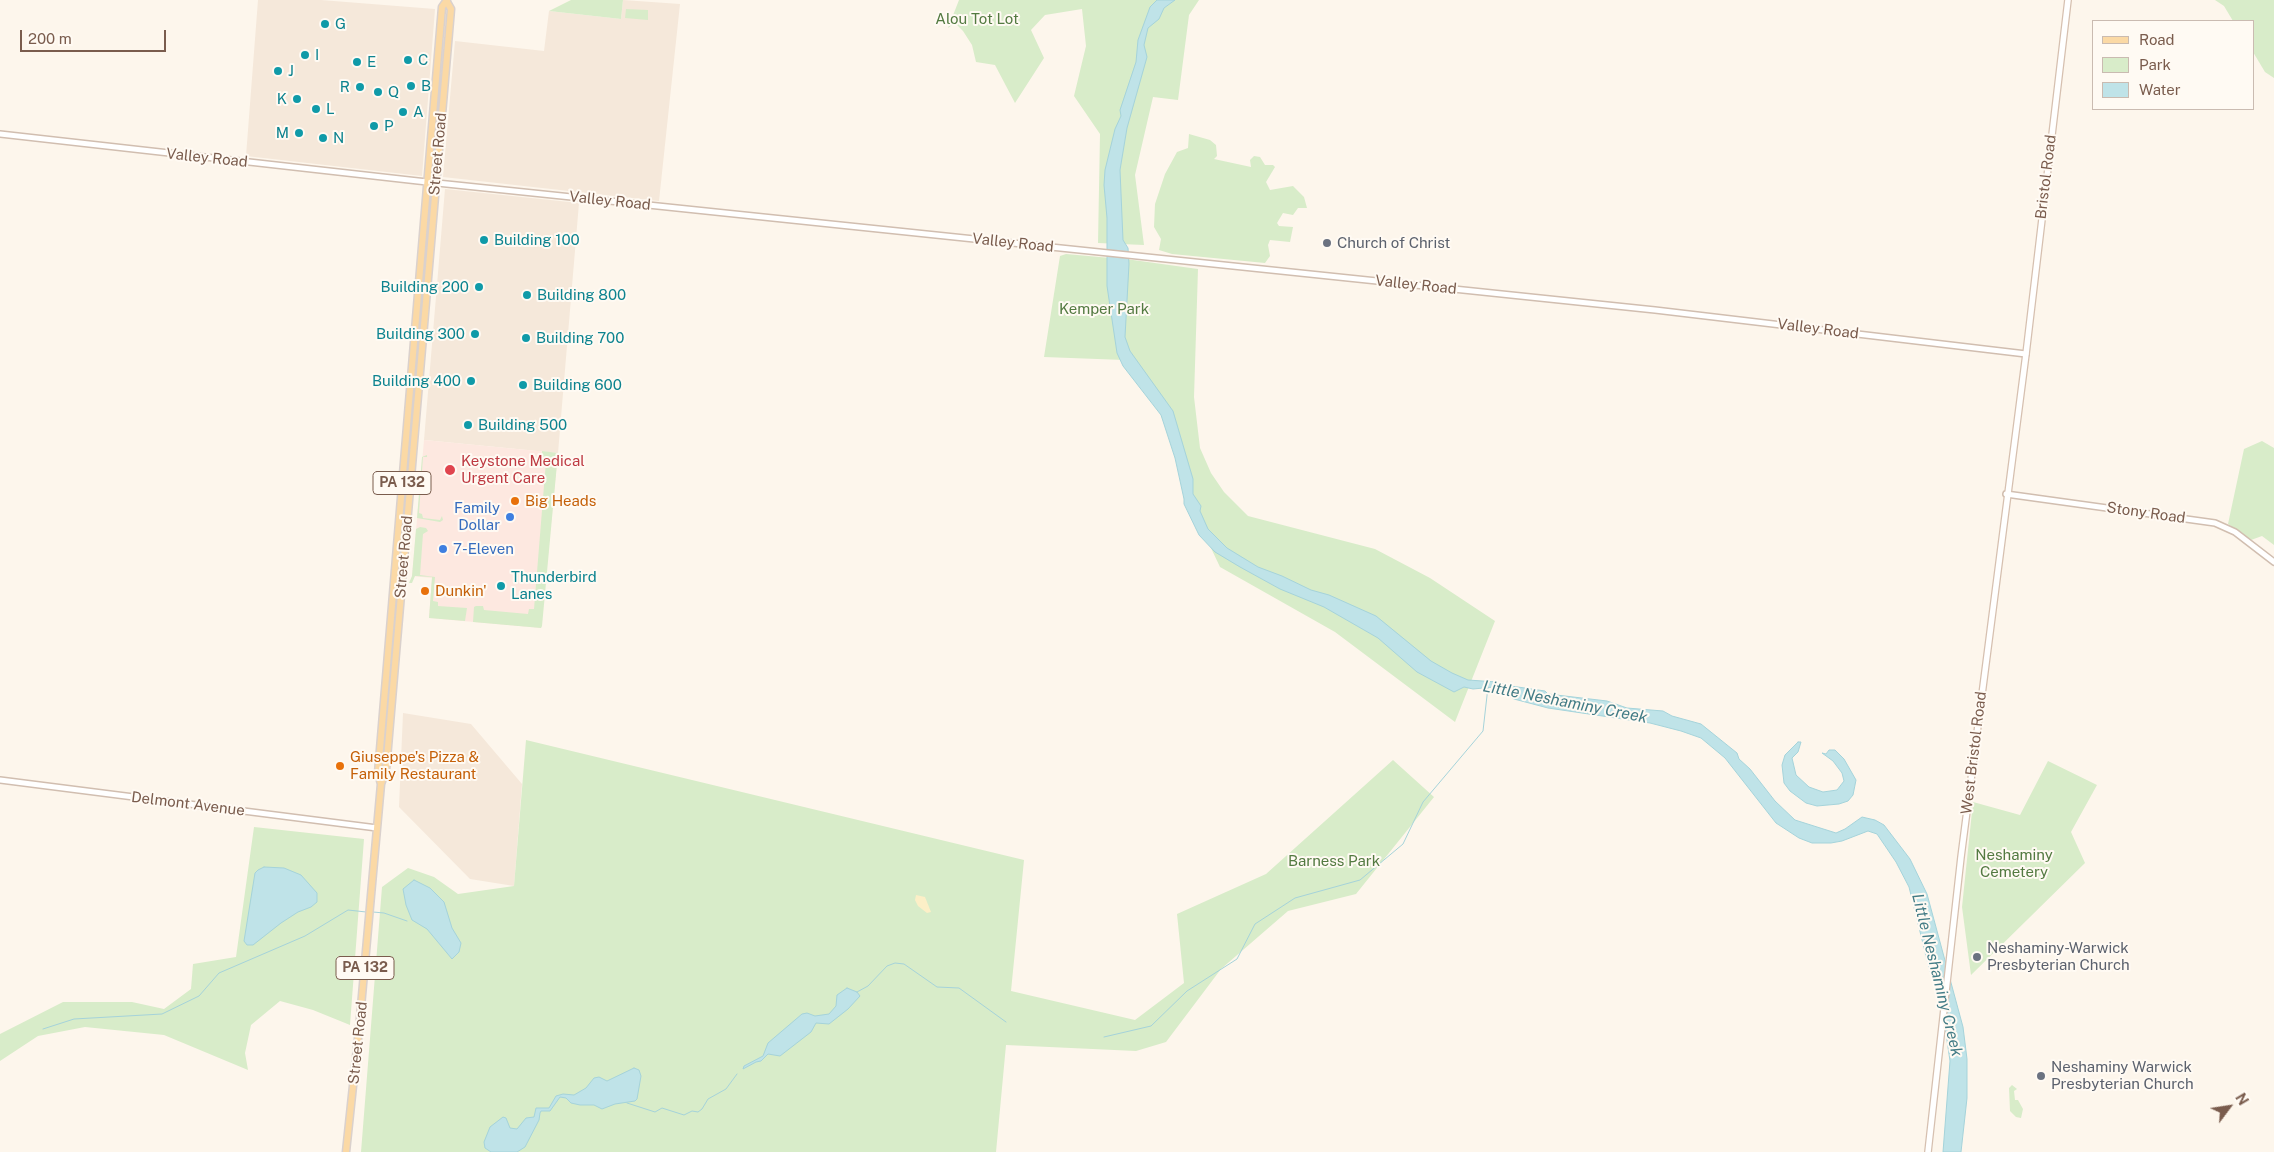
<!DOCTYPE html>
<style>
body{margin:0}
#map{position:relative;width:2274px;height:1152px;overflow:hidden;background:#fdf6ec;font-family:"Public Sans",sans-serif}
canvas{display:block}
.legend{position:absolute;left:2092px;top:20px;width:162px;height:90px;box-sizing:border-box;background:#fffaf3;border:1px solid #cabbb1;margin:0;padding:6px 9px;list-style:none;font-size:15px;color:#7a5c4d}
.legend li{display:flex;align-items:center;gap:10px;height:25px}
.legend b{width:25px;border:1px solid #cabbb1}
.north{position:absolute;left:2204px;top:1082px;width:50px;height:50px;-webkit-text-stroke:4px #fffaf3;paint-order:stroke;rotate:59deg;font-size:14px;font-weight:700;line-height:20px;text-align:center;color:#7a5c4d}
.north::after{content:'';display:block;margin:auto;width:18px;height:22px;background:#7a5c4d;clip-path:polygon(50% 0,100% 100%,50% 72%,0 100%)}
.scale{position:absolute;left:20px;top:30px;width:146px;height:22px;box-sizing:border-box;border:2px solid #7a5c4d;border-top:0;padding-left:6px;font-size:15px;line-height:18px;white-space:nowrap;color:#7a5c4d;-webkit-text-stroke:4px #fffaf3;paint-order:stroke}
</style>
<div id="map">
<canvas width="2274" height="1152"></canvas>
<ul class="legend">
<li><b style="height:6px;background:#fbd9a5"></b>Road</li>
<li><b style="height:14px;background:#d8ecc9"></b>Park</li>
<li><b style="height:14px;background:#bfe3e8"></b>Water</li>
</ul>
<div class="north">N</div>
<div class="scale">200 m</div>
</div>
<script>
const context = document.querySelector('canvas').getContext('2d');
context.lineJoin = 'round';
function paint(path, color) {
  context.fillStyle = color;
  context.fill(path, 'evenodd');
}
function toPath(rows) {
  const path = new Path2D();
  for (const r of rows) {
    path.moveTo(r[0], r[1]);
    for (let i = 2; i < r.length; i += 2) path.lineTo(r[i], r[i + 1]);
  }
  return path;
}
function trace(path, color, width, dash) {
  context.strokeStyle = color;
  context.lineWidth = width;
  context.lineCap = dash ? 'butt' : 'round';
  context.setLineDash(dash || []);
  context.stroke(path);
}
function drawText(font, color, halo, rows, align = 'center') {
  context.font = font + ' "Public Sans",sans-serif';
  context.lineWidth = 4;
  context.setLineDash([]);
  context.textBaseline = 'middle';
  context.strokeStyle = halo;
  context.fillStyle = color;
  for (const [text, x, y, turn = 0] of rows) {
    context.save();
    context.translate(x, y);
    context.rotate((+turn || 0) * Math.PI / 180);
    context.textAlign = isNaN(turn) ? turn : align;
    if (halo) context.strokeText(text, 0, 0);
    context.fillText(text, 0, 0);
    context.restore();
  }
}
paint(toPath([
 [258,0,321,0,435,9,422,176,246,156],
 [623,0,680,4,659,201,443,177,455,41,544,51,549,11,621,19],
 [445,189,579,203,558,453,424,440],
 [403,713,471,724,522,784,514,886,470,879,399,807]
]), '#f5e8da');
paint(toPath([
 [424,440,558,453,541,628,429,618,432,578,412,576]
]), '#fde8e0');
paint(toPath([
 [571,0,623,0,621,19,549,11],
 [959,0,1199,0,1189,15,1178,100,1153,97,1135,175,1144,245,1098,243,1100,134,1074,96,1086,46,1082,9,1045,15,1031,30,1044,58,1015,103,995,65,976,62,972,45,963,31,955,23,948,28],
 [2215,0,2274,0,2274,78,2265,72,2253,52,2253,21,2233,21,2224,6],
 [626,9,648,10,648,20,625,18],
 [1189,134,1210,140,1216,145,1217,156,1214,159,1251,167,1250,160,1254,156,1260,157,1265,165,1273,165,1275,167,1266,182,1270,190,1293,186,1304,197,1307,208,1298,208,1293,215,1283,213,1277,223,1279,226,1293,227,1290,242,1270,240,1268,245,1270,256,1265,263,1172,254,1159,250,1161,239,1154,227,1155,204,1165,174,1177,152,1188,148],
 [1066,254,1133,260,1198,269,1194,397,1200,448,1211,473,1224,492,1248,516,1375,549,1430,578,1495,621,1455,722,1335,632,1220,567,1192,508,1162,410,1124,360,1044,357,1060,256],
 [2262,441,2274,448,2274,545,2262,536,2251,540,2228,524,2244,449],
 [542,451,558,453,542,626,541,628,473,622,474,607,476,606,483,606,484,610,528,614,529,609,534,609,546,461,542,460],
 [427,455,427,457,423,457,419,513,422,514,423,518,440,520,442,516,443,520,440,522,417,518,422,457],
 [420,527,426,528,428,531,423,534,420,575,435,577,433,601,438,602,438,606,467,608,465,621,429,618,432,577,415,576,412,583,409,583,412,576,416,529],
 [526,740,1024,860,1011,991,1135,1020,1184,983,1177,914,1266,874,1393,760,1434,797,1356,894,1288,911,1221,969,1166,1042,1136,1051,1006,1045,996,1152,361,1152,382,887,408,868,434,877,458,894,514,886],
 [2048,761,2097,785,2071,832,2085,863,1971,975,1962,907,1973,802,2020,815],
 [254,827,364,839,350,1025,313,1010,280,1001,251,1025,245,1053,248,1070,164,1035,85,1027,38,1036,0,1061,0,1034,63,1002,132,1002,164,1009,191,989,193,964,236,957],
 [2012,1085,2017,1089,2014,1091,2015,1100,2018,1100,2023,1109,2021,1118,2016,1117,2010,1111,2009,1088]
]), '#d8ecc9');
paint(toPath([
 [916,895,925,897,931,912,927,913,918,906,915,900]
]), '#fcefc7');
const water = toPath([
 [1157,0,1175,0,1164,8,1159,19,1148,28,1144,45,1147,57,1127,128,1120,170,1123,240,1128,248,1129,264,1125,337,1130,351,1173,411,1193,479,1193,494,1201,506,1200,511,1208,529,1227,548,1258,567,1282,576,1311,590,1329,595,1376,616,1431,661,1452,673,1468,680,1497,682,1511,686,1545,691,1548,694,1607,701,1627,708,1663,711,1672,716,1701,724,1737,753,1739,759,1750,769,1775,801,1795,820,1836,833,1845,829,1862,817,1875,820,1884,825,1910,859,1927,894,1963,1027,1967,1059,1967,1098,1961,1152,1943,1152,1950,1061,1944,1020,1927,960,1909,887,1896,862,1877,834,1868,831,1842,841,1831,843,1812,843,1799,838,1776,823,1725,758,1701,738,1681,731,1650,723,1548,708,1514,699,1494,687,1473,689,1464,687,1454,692,1417,672,1378,638,1324,607,1280,589,1240,567,1215,552,1199,535,1184,504,1184,499,1175,458,1161,415,1123,366,1117,353,1107,286,1107,218,1104,185,1105,170,1115,129,1121,116,1120,110,1136,62,1138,40,1150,7,1157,0],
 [1798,742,1801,742,1798,752,1792,758,1796,775,1809,787,1823,792,1837,790,1844,781,1842,773,1833,761,1822,753,1826,754,1829,750,1835,750,1844,759,1856,780,1853,795,1848,801,1839,804,1817,806,1806,803,1790,791,1784,783,1782,765,1785,755,1798,742],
 [264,867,284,868,301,875,317,893,317,902,311,907,298,912,281,923,253,945,247,945,244,941,255,873,258,870,264,867],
 [414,880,430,888,444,902,452,928,461,943,459,952,452,959,427,929,412,920,406,905,403,889,414,880],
 [847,988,857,992,860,996,848,1009,829,1024,816,1023,811,1032,780,1056,768,1054,761,1061,756,1062,743,1069,744,1066,763,1056,768,1043,802,1014,807,1013,815,1016,829,1014,836,1006,837,995,847,988],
 [634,1068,639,1070,641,1076,637,1099,635,1101,615,1104,602,1109,594,1105,580,1105,571,1103,566,1098,560,1097,550,1111,541,1111,540,1113,539,1120,525,1147,517,1152,491,1152,485,1148,484,1142,490,1127,503,1117,506,1118,510,1128,517,1129,526,1118,534,1117,536,1108,549,1108,556,1096,563,1094,574,1095,586,1088,594,1078,599,1077,607,1081,634,1068]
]);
paint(water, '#bfe3e8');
trace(water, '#a5d3da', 1);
trace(toPath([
 [373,912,384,913,407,921],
 [857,992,868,986,887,966,895,963,904,964,937,987,959,988,1006,1022],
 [43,1029,74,1019,162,1014,199,996,219,973,305,936,348,910,366,912],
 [1104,1037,1151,1026,1187,991,1237,959,1255,924,1295,898,1360,880,1403,844,1423,802,1483,731,1488,687],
 [627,1103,655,1112,662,1108,684,1115,692,1111,698,1112,702,1109,708,1099,726,1089,737,1074]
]), '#a5d3da', 1);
const tertiary = toPath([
 [0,134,418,181,1655,310,2026,354],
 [2006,494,2215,523,2235,532,2274,562],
 [0,780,377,828]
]);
const secondary = toPath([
 [1928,1152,1961,857,2026,354,2068,0]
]);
const primary = toPath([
 [381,784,386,770,451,9,447,2],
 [346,1152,359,1029,381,784,378,773,442,7,447,0]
]);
trace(tertiary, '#d1beb0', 8);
trace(secondary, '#d6c0b0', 8);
trace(primary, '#dad1cd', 9);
trace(tertiary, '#fff', 5);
trace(secondary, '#fff', 5.5);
trace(primary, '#fbd9a5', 6);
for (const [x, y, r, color] of [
 [325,24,5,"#0f9aa8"],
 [305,55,5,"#0f9aa8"],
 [408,60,5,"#0f9aa8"],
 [357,62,5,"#0f9aa8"],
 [278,71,5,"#0f9aa8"],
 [411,86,5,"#0f9aa8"],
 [360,87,5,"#0f9aa8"],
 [378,92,5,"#0f9aa8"],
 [297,99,5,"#0f9aa8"],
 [316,109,5,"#0f9aa8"],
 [403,112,5,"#0f9aa8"],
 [374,126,5,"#0f9aa8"],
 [299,133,5,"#0f9aa8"],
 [323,138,5,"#0f9aa8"],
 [484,240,5,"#0f9aa8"],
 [1327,243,5,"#6b7280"],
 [479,287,5,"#0f9aa8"],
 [527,295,5,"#0f9aa8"],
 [475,334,5,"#0f9aa8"],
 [526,338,5,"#0f9aa8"],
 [471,381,5,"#0f9aa8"],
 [523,385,5,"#0f9aa8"],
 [468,425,5,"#0f9aa8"],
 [450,470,6,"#e0444e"],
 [515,501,5,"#e8710a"],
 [510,517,5,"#3f7fe0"],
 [443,549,5,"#3f7fe0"],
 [501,586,5,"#0f9aa8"],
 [425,591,5,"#e8710a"],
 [340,766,5,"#e8710a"],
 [1977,957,5,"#6b7280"],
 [2041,1076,5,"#6b7280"]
]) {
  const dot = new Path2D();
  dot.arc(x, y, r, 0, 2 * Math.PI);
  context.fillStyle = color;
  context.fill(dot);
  trace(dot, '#fffaf3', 2);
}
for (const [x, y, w] of [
 [402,483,58],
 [365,968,58]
]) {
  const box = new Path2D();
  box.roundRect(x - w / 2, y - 11.5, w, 23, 4);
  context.fillStyle = '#fffaf3';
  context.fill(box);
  trace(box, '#7a5c4d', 1);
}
drawText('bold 14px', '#7a5c4d', null, [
 ["PA 132",402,483],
 ["PA 132",365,968]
]);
drawText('15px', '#537a41', '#fffaf3', [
 ["Alou Tot Lot",977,19],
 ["Kemper Park",1104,309],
 ["Neshaminy",2014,855],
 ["Cemetery",2014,872],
 ["Barness Park",1334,861]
]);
drawText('15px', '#0d838f', '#fffaf3', [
 ["G",335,24],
 ["I",315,55],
 ["C",418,60],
 ["E",367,62],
 ["J",288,71],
 ["B",421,86],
 ["R",350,87,"right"],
 ["Q",388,92],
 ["K",287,99,"right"],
 ["L",326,109],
 ["A",413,112],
 ["P",384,126],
 ["M",289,133,"right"],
 ["N",333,138],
 ["Building 100",494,240],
 ["Building 200",469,287,"right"],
 ["Building 800",537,295],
 ["Building 300",465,334,"right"],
 ["Building 700",536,338],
 ["Building 400",461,381,"right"],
 ["Building 600",533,385],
 ["Building 500",478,425],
 ["Thunderbird",511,577],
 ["Lanes",511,594]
], 'left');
drawText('15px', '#7a5c4d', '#fffaf3', [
 ["Street Road",438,154,-85],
 ["Valley Road",207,158,6],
 ["Bristol Road",2046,177,-83],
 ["Valley Road",610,201,6],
 ["Valley Road",1013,243,6],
 ["Valley Road",1416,285,6],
 ["Valley Road",1818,329,7],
 ["Stony Road",2146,513,8],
 ["Street Road",404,557,-85],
 ["West Bristol Road",1974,753,-83],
 ["Delmont Avenue",188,804,7],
 ["Street Road",358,1043,-84]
]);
drawText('15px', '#5b616d', '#fffaf3', [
 ["Church of Christ",1337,243],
 ["Neshaminy-Warwick",1987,948],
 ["Presbyterian Church",1987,965],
 ["Neshaminy Warwick",2051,1067],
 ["Presbyterian Church",2051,1084]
], 'left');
drawText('15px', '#be3a42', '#fffaf3', [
 ["Keystone Medical",461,461],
 ["Urgent Care",461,478]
], 'left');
drawText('15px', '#c56008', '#fffaf3', [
 ["Big Heads",525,501],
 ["Dunkin'",435,591],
 ["Giuseppe's Pizza &",350,757],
 ["Family Restaurant",350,774]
], 'left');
drawText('15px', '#366cbe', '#fffaf3', [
 ["Family",500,508],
 ["Dollar",500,525],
 ["7-Eleven",453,549,"left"]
], 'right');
drawText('italic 16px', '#437c86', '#fffaf3', [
 ["Little Neshaminy Creek",1565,702,11],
 ["Little Neshaminy Creek",1937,975,76]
]);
</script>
